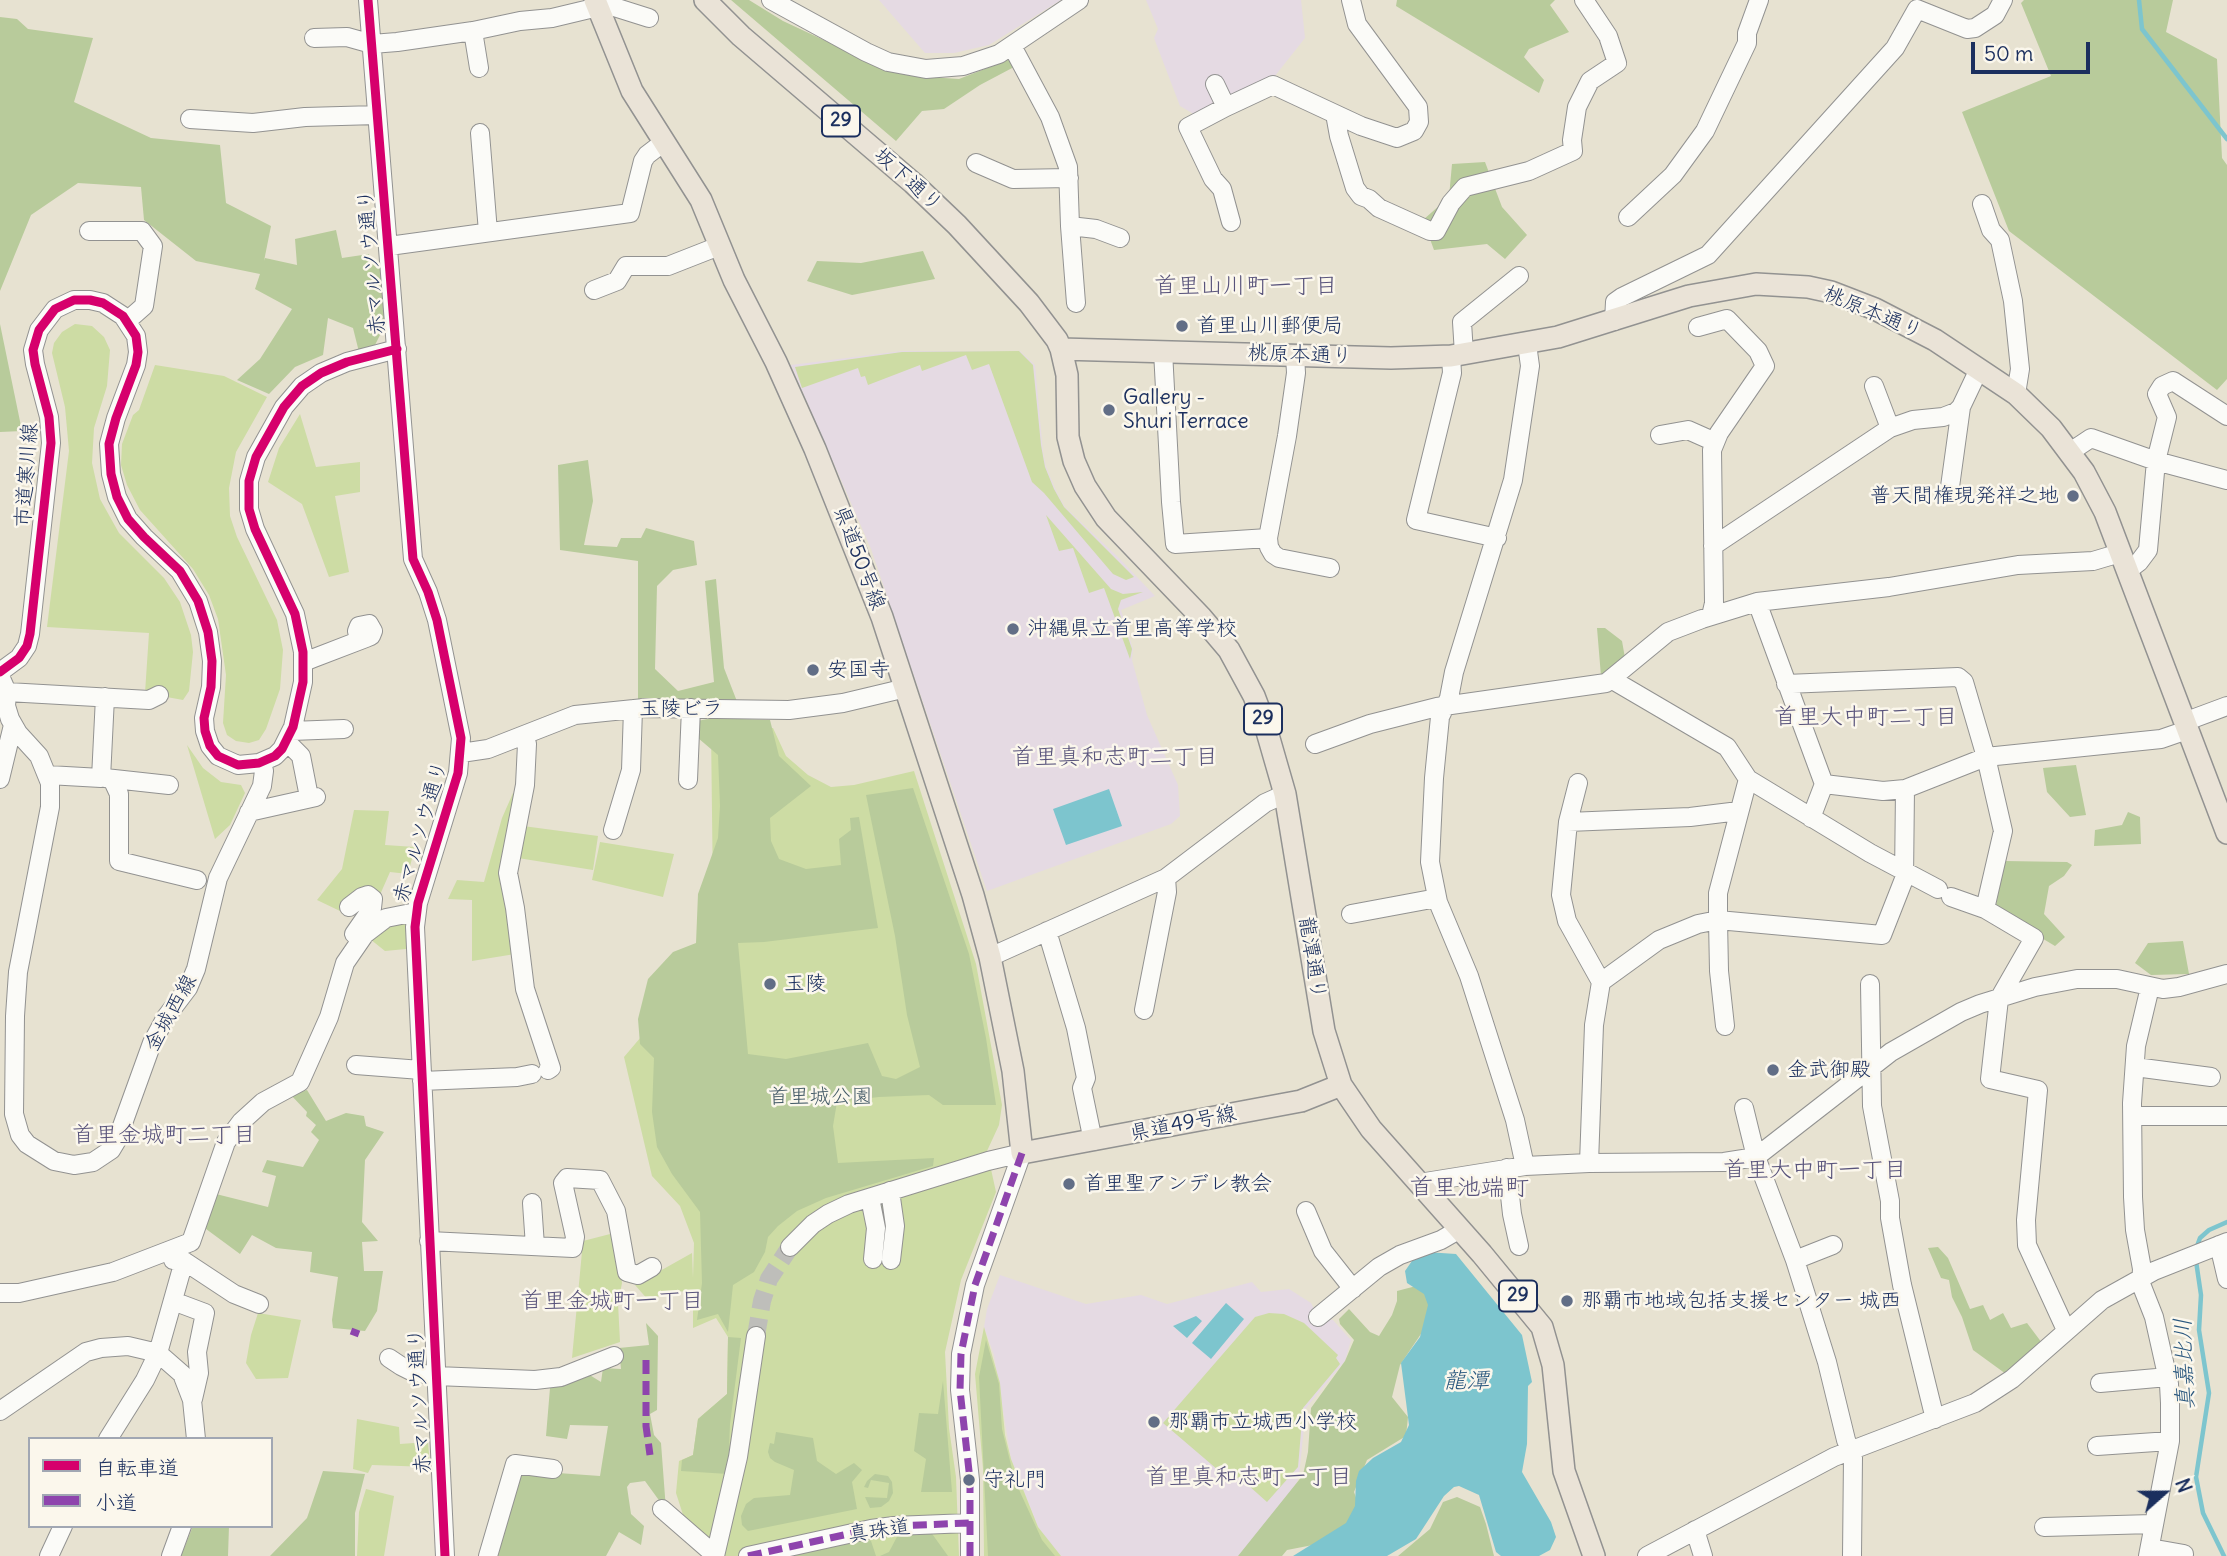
<!DOCTYPE html>
<meta charset="utf-8">
<style>
body{margin:0}
#map{position:relative;width:2227px;height:1556px;overflow:hidden;background:#e7e2d1;font-family:Delius,"Klee One",sans-serif}
canvas{display:block}
.legend{position:absolute;left:28px;top:1437px;width:245px;height:91px;box-sizing:border-box;background:#fbf7ec;border:2px solid #a1a7b3;margin:0;padding:9px 12px;list-style:none;font-size:21px;color:#1b2f5e}
.legend li{display:flex;align-items:center;gap:14px;height:35px}
.legend b{width:35px;border:2px solid #a1a7b3}
.north{position:absolute;left:2129px;top:1458px;width:70px;height:70px;-webkit-text-stroke:5px #fbf7ec;paint-order:stroke;rotate:69deg;font-size:19px;font-weight:700;line-height:28px;text-align:center;color:#1b2f5e}
.north::after{content:'';display:block;margin:auto;width:24px;height:32px;background:#1b2f5e;clip-path:polygon(50% 0,100% 100%,50% 72%,0 100%)}
.scale{position:absolute;left:1971px;top:42px;width:119px;height:32px;box-sizing:border-box;border:4px solid #1b2f5e;border-top:0;padding-left:9px;font-size:21px;line-height:24px;white-space:nowrap;color:#1b2f5e;-webkit-text-stroke:5px #fbf7ec;paint-order:stroke}
</style>
<div id="map">
<canvas width="2227" height="1556"></canvas>
<ul class="legend">
<li><b style="height:9px;background:#d6006c"></b>自転車道</li>
<li><b style="height:9px;background:#8e44ad"></b>小道</li>
</ul>
<div class="north">N</div>
<div class="scale">50 m</div>
</div>
<script>
const context = document.querySelector('canvas').getContext('2d');
context.lineJoin = 'round';
function paint(path, color) {
  context.fillStyle = color;
  context.fill(path, 'evenodd');
}
function toPath(rows) {
  const path = new Path2D();
  for (const r of rows) {
    path.moveTo(r[0], r[1]);
    for (let i = 2; i < r.length; i += 2) path.lineTo(r[i], r[i + 1]);
  }
  return path;
}
function trace(path, color, width, dash) {
  context.strokeStyle = color;
  context.lineWidth = width;
  context.lineCap = dash ? 'butt' : 'round';
  context.setLineDash(dash || []);
  context.stroke(path);
}
function drawText(font, color, halo, rows, align = 'center') {
  context.font = font + ' Delius,"Klee One",sans-serif';
  context.lineWidth = 5;
  context.setLineDash([]);
  context.textBaseline = 'middle';
  context.strokeStyle = halo;
  context.fillStyle = color;
  for (const [text, x, y, turn = 0] of rows) {
    context.save();
    context.translate(x, y);
    context.rotate((+turn || 0) * Math.PI / 180);
    context.textAlign = isNaN(turn) ? turn : align;
    if (halo) context.strokeText(text, 0, 0);
    context.fillText(text, 0, 0);
    context.restore();
  }
}
paint(toPath([
 [879,0,1061,0,989,45,954,53,925,53],
 [1146,0,1301,0,1305,38,1263,91,1197,116,1180,106,1154,38,1158,29],
 [902,351,1020,351,1035,365,1043,452,1046,467,1057,493,1065,507,1119,558,1155,596,1121,610,1133,649,1132,660,1147,715,1178,785,1180,816,1171,824,987,891,871,549,791,365],
 [1000,1275,1086,1304,1141,1295,1167,1304,1252,1282,1261,1292,1289,1289,1311,1303,1318,1317,1333,1320,1351,1340,1345,1361,1306,1408,1299,1476,1293,1493,1245,1556,1061,1556,1051,1545,1038,1527,1011,1459,994,1355,984,1327,987,1309]
]), '#e5dae3');
paint(toPath([
 [75,324,92,326,104,337,110,350,107,386,94,428,92,463,100,499,119,533,164,578,180,602,191,635,193,652,189,691,183,700,145,693,149,633,47,627,69,451,65,407,52,353,54,343,62,332],
 [1019,351,1033,365,1041,445,1045,467,1054,489,1064,507,1134,577,1126,580,1113,574,1044,493,1032,482,989,364,972,370,966,355,922,371,920,365,868,385,865,376,861,377,858,368,802,388,795,367,902,352],
 [155,365,224,376,267,397,236,452,229,488,230,516,237,537,277,620,283,650,280,689,266,729,259,740,249,743,236,741,227,735,223,723,226,675,218,619,209,595,193,569,140,510,127,485,121,465,122,444,133,415,139,410],
 [300,414,316,467,360,462,360,492,335,496,349,572,329,577,302,504,268,482,279,448],
 [1046,515,1111,589,1123,594,1143,592,1121,600,1118,609,1132,649,1130,659,1104,588,1089,593,1073,548,1059,551],
 [773,728,786,756,808,775,831,787,854,785,914,771,976,964,1002,1105,999,1125,987,1151,996,1192,961,1280,945,1352,949,1428,956,1477,959,1556,723,1556,686,1524,676,1493,679,1461,693,1455,698,1419,727,1394,728,1337,716,1318,693,1328,693,1291,667,1292,649,1301,635,1285,692,1253,693,1278,694,1243,680,1206,652,1176,624,1057,702,965,713,897,711,729],
 [187,745,203,768,221,782,241,785,245,793,230,825,215,839],
 [513,793,518,795,515,954,472,961,472,900,448,899,457,880,484,882,502,818],
 [354,810,389,811,385,845,415,847,408,874,390,872,379,897,367,892,340,911,317,900,342,869],
 [523,826,598,836,593,870,518,858],
 [600,842,674,854,663,897,592,880],
 [408,922,406,949,385,951,370,939,385,925],
 [614,1233,622,1283,618,1303,620,1342,572,1358,583,1241],
 [258,1313,301,1320,288,1378,256,1379,246,1363,251,1335],
 [1269,1313,1284,1314,1304,1323,1338,1355,1336,1358,1340,1364,1303,1408,1298,1467,1267,1502,1239,1477,1235,1480,1221,1468,1218,1470,1163,1423,1255,1317],
 [984,1327,1000,1383,1005,1435,1011,1459,1038,1527,1061,1556,984,1556,983,1469,975,1374],
 [357,1419,399,1427,400,1444,428,1442,430,1467,372,1465,368,1473,353,1469],
 [366,1489,394,1496,384,1556,357,1556,359,1512]
]), '#cddca4');
paint(toPath([
 [731,0,749,0,783,21,873,63,929,77,959,79,1010,59,1014,67,980,85,944,109,922,111,896,141],
 [1397,0,1555,0,1550,5,1569,32,1529,49,1524,57,1544,80,1539,93,1396,6],
 [2024,0,2173,0,2166,32,2217,59,2222,158,2227,165,2227,379,2217,390,2009,231,1962,112,2051,76,2021,3],
 [0,17,17,19,28,29,93,38,74,102,151,138,220,145,226,203,271,226,264,261,265,258,297,265,295,239,336,230,342,258,369,254,370,263,380,262,386,323,374,347,359,352,353,328,328,318,323,355,295,367,269,394,237,380,260,359,292,309,255,289,260,274,196,261,144,220,141,187,78,183,31,215,0,291],
 [1485,162,1502,207,1527,235,1505,259,1487,244,1434,250,1423,220,1449,197,1452,164],
 [923,251,935,279,852,295,807,281,817,261,861,263],
 [0,324,22,431,0,432],
 [588,460,593,501,584,545,617,547,621,538,641,538,646,528,694,541,697,565,673,570,657,586,655,669,678,691,714,682,705,581,716,579,724,668,738,704,638,702,638,561,560,550,558,465],
 [1597,628,1605,628,1622,641,1625,658,1606,676,1601,676],
 [713,718,770,720,779,756,811,786,770,818,771,841,779,859,806,869,841,865,839,839,851,830,850,818,859,817,878,928,764,942,738,943,748,1054,786,1059,868,1043,882,1076,896,1079,920,1067,907,1015,895,936,866,795,913,788,969,954,986,1038,996,1105,943,1105,929,1095,879,1097,837,1102,833,1126,838,1163,934,1158,933,1166,826,1198,797,1211,778,1226,768,1237,765,1252,754,1272,733,1285,728,1332,718,1314,697,1320,702,1283,700,1212,672,1174,657,1147,652,1112,654,1058,640,1044,638,1019,648,979,673,952,696,943,698,894,718,838,720,806,718,755,698,738,697,721],
 [2076,765,2086,815,2070,817,2047,792,2043,768],
 [2128,812,2140,817,2141,844,2094,846,2095,830,2122,825],
 [2005,861,2067,862,2072,865,2064,876,2049,886,2044,914,2065,937,2055,946,1995,910],
 [2183,941,2189,974,2151,975,2135,963,2148,943],
 [307,1090,326,1121,346,1113,364,1116,366,1126,384,1132,365,1160,362,1222,378,1241,362,1242,364,1271,383,1271,377,1311,365,1331,333,1328,332,1320,338,1277,310,1272,312,1252,276,1248,252,1235,240,1254,202,1226,212,1193,268,1207,276,1176,262,1172,267,1160,303,1167,319,1140,311,1132,316,1125,306,1116,307,1112,290,1094],
 [1938,1247,1948,1258,1970,1309,1983,1305,1990,1320,2003,1313,2011,1328,2027,1323,2042,1343,2006,1374,1973,1350,1962,1317,1952,1297,1949,1280,1941,1278,1928,1248],
 [1420,1285,1432,1302,1429,1322,1400,1365,1392,1397,1408,1417,1406,1436,1367,1460,1354,1492,1359,1506,1356,1519,1318,1544,1287,1550,1282,1556,1238,1556,1303,1475,1308,1452,1311,1408,1345,1361,1354,1340,1340,1324,1339,1319,1349,1309,1370,1332,1379,1336,1392,1315,1397,1301,1397,1291],
 [646,1323,658,1336,657,1410,650,1414,654,1435,661,1443,666,1510,645,1481,630,1483,627,1487,631,1514,644,1526,641,1545,619,1532,606,1556,492,1556,516,1470,600,1476,608,1426,570,1425,567,1439,546,1436,550,1388,559,1380,588,1374,601,1382,603,1368,621,1369,619,1348,649,1345],
 [728,1337,741,1338,730,1424,728,1474,681,1471,682,1460,693,1455,698,1419,727,1394],
 [986,1340,999,1384,1002,1429,1015,1481,1042,1540,1055,1556,988,1556,979,1377],
 [943,1381,952,1492,921,1492,926,1459,914,1451,919,1413,938,1414],
 [776,1432,813,1438,817,1461,836,1474,854,1463,862,1470,852,1482,857,1509,748,1531,742,1525,741,1516,746,1504,754,1498,790,1495,794,1470,775,1462,770,1458,768,1452,770,1443,774,1444],
 [323,1471,365,1474,355,1513,355,1556,270,1556,307,1518],
 [875,1474,888,1476,892,1482,893,1493,889,1501,881,1507,870,1508,865,1497,887,1498,889,1483,871,1480,868,1488,864,1487,867,1481],
 [1457,1497,1480,1507,1486,1524,1494,1556,1398,1556,1430,1529,1443,1502],
 [193,1526,229,1526,228,1556,181,1556],
 [930,1531,948,1556,880,1556,889,1552,899,1533],
 [861,1537,871,1541,876,1556,769,1556]
]), '#b8cb9b');
paint(toPath([
 [1109,789,1122,826,1066,845,1053,809],
 [1426,1252,1456,1254,1522,1335,1532,1382,1528,1386,1527,1444,1522,1472,1551,1522,1556,1537,1550,1550,1539,1556,1501,1556,1496,1552,1479,1495,1459,1486,1454,1487,1444,1496,1416,1539,1387,1556,1293,1556,1346,1523,1355,1506,1356,1481,1359,1471,1373,1458,1401,1442,1409,1425,1401,1363,1420,1337,1428,1305,1424,1294,1407,1283,1405,1271,1414,1258],
 [1226,1303,1244,1319,1211,1359,1192,1343],
 [1196,1316,1202,1321,1187,1338,1173,1326]
]), '#7dc5ce');
trace(toPath([
 [2139,0,2142,29,2227,139],
 [2196,1249,2200,1238,2209,1230,2227,1222],
 [2196,1261,2201,1295,2199,1330,2209,1393,2196,1477,2203,1513,2224,1556]
]), '#7dc5ce', 4.5);
trace(toPath([
 [756,1336,762,1301,769,1279,790,1247]
]), '#bebeba', 18, [18, 9]);
const minor = toPath([
 [368,0,413,559,428,592,437,620,461,738,458,773,418,903,415,927,445,1556],
 [771,0,866,52,888,62,926,69,963,66,999,54,1079,0],
 [473,31,479,68],
 [314,38,347,37,372,44,397,42,473,31,520,21,552,18,598,7,614,7,649,18],
 [1012,46,1050,117,1068,167,1070,226,1096,229,1120,238],
 [1215,84,1226,107],
 [1335,114,1339,136,1355,188,1361,196,1369,199,1379,208,1430,231,1436,231,1451,203,1465,187,1529,171,1573,151,1572,140,1577,107,1590,81,1617,63,1608,36,1584,0],
 [190,119,253,123,305,117,377,115],
 [480,133,488,232],
 [976,163,1013,179,1069,178],
 [1982,204,1991,230,2000,240,2013,301,2020,369,2016,394],
 [1628,217,1673,175,1705,131,1747,43,1747,33,1759,0],
 [1231,222,1222,189,1213,179,1188,127,1226,107,1273,85,1361,126,1397,138,1414,131,1419,122,1418,107,1357,24,1351,0],
 [1070,226,1076,303],
 [89,231,142,231,153,246,144,306,127,321],
 [389,246,630,213,643,161,647,155,664,142],
 [594,290,617,281,626,266,668,266,719,246],
 [1614,321,1615,302,1622,297,1708,255,1895,48,1917,9,1967,29,1975,28,1995,15,2003,0],
 [1698,327,1727,319,1758,351,1765,366,1719,433,1712,450,1714,603,1711,616],
 [1163,351,1171,502,1175,544,1268,538],
 [1464,354,1462,322,1519,276],
 [1295,355,1296,373,1287,436,1268,538,1269,547,1273,554,1279,558,1330,568],
 [1451,356,1452,373,1416,520,1497,538],
 [1874,386,1890,428],
 [1660,435,1688,430,1715,442],
 [2070,452,2091,438,2156,461,2167,417,2157,394,2162,386,2173,381,2227,416],
 [1949,494,1961,407],
 [1713,546,1890,428,1913,420,1943,417,1956,412,1961,407,1979,369],
 [2127,571,2139,562,2148,550,2156,461,2227,480],
 [1757,602,1824,784,1883,791,1905,789,1986,757,2161,739,2187,730],
 [304,662,314,658,366,638,371,636,373,631,369,624,359,626,357,631,359,640],
 [0,672,19,658,27,646,30,634,51,443,49,417,35,364,33,350,39,330,55,309,74,300,90,300,103,303,123,316,136,336,138,352,136,365,116,418,109,444,111,474,117,497,128,519,144,537,180,571,198,601,208,632,212,661,211,687,204,718,205,731,210,746,218,756,238,765,259,763,275,756,282,749,293,727,303,682,303,652,295,614,255,529,249,509,249,481,256,457,284,407,302,386,321,373,347,362,397,349],
 [0,676,7,692,6,706,10,719,18,733,39,756,50,783,50,807,18,972,15,1016,14,1114,20,1135,27,1144,54,1161,74,1165,93,1162,111,1150,117,1140,152,1043,166,1017,188,988,196,969,218,878,262,786,264,771,262,762],
 [1611,679,1727,747,1748,779,1870,853,1938,889],
 [1786,684,1958,677,1964,682,1986,757,2003,831,1985,909],
 [7,692,149,700,159,695],
 [2184,722,2227,706],
 [291,731,344,729],
 [524,735,527,744,525,785,508,873,515,908,525,989,551,1068,548,1070],
 [287,742,301,756,309,797],
 [1315,744,1370,724,1437,707,1606,683,1668,632,1702,619,1757,602,1889,587,2018,565,2093,561,2120,553],
 [461,753,488,749,575,715,644,708,789,710,843,703,906,688],
 [48,775,101,778,105,697],
 [105,778,169,785],
 [0,779,13,725],
 [112,779,119,794,119,861,197,880],
 [688,780,691,708],
 [1578,783,1568,822,1561,895,1567,921,1601,982,1594,1025,1589,1163],
 [249,812,316,797],
 [1811,818,1824,784],
 [1568,822,1690,817,1739,811],
 [613,830,631,770,633,709],
 [1951,897,1985,909,2034,938,1999,999,1990,1079,2038,1090,2026,1220,2027,1245,2066,1330],
 [349,907,362,897,368,895,373,899,372,908,354,934],
 [1351,914,1437,898],
 [1047,931,1076,1028,1086,1078,1082,1088,1093,1141],
 [990,957,1166,878,1265,803,1285,794],
 [1601,982,1659,940,1698,924,1718,920,1718,893,1748,779],
 [1870,984,1872,1106,1890,1201,1890,1218,1902,1285,1935,1419],
 [1144,1010,1167,892,1166,878],
 [1725,1026,1719,971,1718,920,1882,935,1904,879,1905,789],
 [356,1065,421,1070],
 [2135,1067,2211,1077],
 [422,1081,517,1077,532,1074],
 [1744,1108,1756,1157,1795,1260,1827,1362,1846,1440,1853,1457,1852,1556],
 [2133,1116,2227,1116],
 [1525,1166,1515,1120,1469,976,1438,902,1430,862,1434,778,1440,717,1449,698,1454,672,1513,480,1530,366,1527,344],
 [1507,1168,1512,1214,1519,1246],
 [1419,1183,1525,1166,1589,1163,1724,1162,1756,1157,1891,1052,1961,1012,1980,1004,2035,987,2077,979,2117,979,2163,989,2179,987,2227,974],
 [890,1191,895,1226,891,1260],
 [870,1198,876,1228,873,1259],
 [532,1203,535,1246],
 [1306,1211,1323,1251,1353,1289],
 [429,1241,573,1248,575,1237,563,1183,567,1178,600,1180,616,1211,627,1272,638,1275,652,1267],
 [2219,1245,2227,1279],
 [790,1247,813,1224,828,1214,849,1204,988,1161,1022,1153,975,1285,961,1354,960,1390,970,1480,970,1556],
 [173,1260,184,1261,234,1294,259,1304],
 [1795,1260,1833,1245],
 [0,1293,19,1293,113,1272,191,1242,226,1142,241,1122,263,1102,300,1082,329,1017,345,963,365,934,386,918,416,912],
 [173,1301,205,1313,197,1352,199,1373,193,1399],
 [1318,1317,1379,1267,1400,1255,1441,1240,1460,1229],
 [389,1358,401,1366,413,1372,436,1376,535,1380,561,1377,614,1356],
 [2100,1383,2168,1377],
 [0,1411,86,1352,101,1348,128,1346,158,1353,182,1374,192,1400,196,1439],
 [108,1439,145,1380,158,1353,184,1261],
 [2097,1446,2170,1441],
 [662,1509,708,1549],
 [2044,1527,2153,1524],
 [1695,1530,1703,1556],
 [2150,1548,2184,1554],
 [49,1556,63,1526],
 [171,1556,182,1526],
 [488,1556,515,1464,553,1469],
 [715,1556,738,1457,756,1336],
 [748,1556,871,1529,894,1526,969,1523],
 [1647,1556,1834,1457,1975,1403,2012,1379,2102,1300,2154,1271,2227,1242],
 [2148,1556,2170,1441,2170,1403,2169,1384,2154,1317,2141,1284,2142,1269,2135,1230,2133,1197,2132,1103,2136,1046,2150,987]
]);
const major = toPath([
 [595,0,632,91,701,200,734,280,776,362,815,449,882,617,973,895,990,957,1013,1071,1022,1153,1301,1101,1341,1085],
 [705,0,741,36,913,183,957,225,1029,303,1057,340,1061,349,1067,375,1068,437,1074,461,1085,486,1106,518,1201,617,1229,650,1254,696,1266,728,1285,794,1324,1031,1341,1085,1371,1129,1482,1254,1542,1327,1553,1365,1564,1471,1594,1556],
 [1061,349,1391,358,1451,356,1558,337,1689,296,1756,284,1808,287,1831,292,1875,309,1935,340,2016,394,2051,428,2084,472,2105,512,2227,833]
]);
trace(minor, '#929291', 20);
trace(major, '#929291', 24);
trace(minor, '#fbfbf8', 18);
trace(major, '#eae3d7', 21);
trace(toPath([
 [351,1331,359,1334],
 [646,1360,646,1426,650,1455],
 [748,1556,871,1529,894,1526,969,1523],
 [970,1556,970,1480,960,1390,961,1354,975,1285,1022,1153]
]), '#8e44ad', 7, [14, 7]);
trace(toPath([
 [368,0,413,559,428,592,437,620,461,738,458,773,418,903,415,927,445,1556],
 [0,672,19,658,27,646,30,634,51,443,49,417,35,364,33,350,39,330,55,309,74,300,90,300,103,303,123,316,136,336,138,352,136,365,116,418,109,444,111,474,117,497,128,519,144,537,180,571,198,601,208,632,212,661,211,687,204,718,205,731,210,746,218,756,238,765,259,763,275,756,282,749,293,727,303,682,303,652,295,614,255,529,249,509,249,481,256,457,284,407,302,386,321,373,347,362,397,349]
]), '#d6006c', 9);
for (const [x, y, r, color] of [
 [1182,326,7,"#626e86"],
 [1109,410,7,"#626e86"],
 [2073,496,7,"#626e86"],
 [1013,629,7,"#626e86"],
 [813,670,7,"#626e86"],
 [770,984,7,"#626e86"],
 [1773,1070,7,"#626e86"],
 [1069,1184,7,"#626e86"],
 [1567,1301,7,"#626e86"],
 [1154,1422,7,"#626e86"],
 [969,1480,7,"#626e86"]
]) {
  const dot = new Path2D();
  dot.arc(x, y, r, 0, 2 * Math.PI);
  context.fillStyle = color;
  context.fill(dot);
  trace(dot, '#fbf7ec', 2.5);
}
for (const [x, y, w] of [
 [841,121,38],
 [1263,719,38],
 [1518,1296,38]
]) {
  const box = new Path2D();
  box.roundRect(x - w / 2, y - 15.5, w, 31, 5);
  context.fillStyle = '#fbf7ec';
  context.fill(box);
  trace(box, '#1b2f5e', 2);
}
drawText('bold 19px', '#1b2f5e', null, [
 ["29",841,121],
 ["29",1263,719],
 ["29",1518,1296]
]);
drawText('21px', '#1b2f5e', '#fbf7ec', [
 ["坂下通り",908,180,42],
 ["赤マルソウ通り",372,262,-95],
 ["桃原本通り",1873,313,23],
 ["桃原本通り",1300,355,2],
 ["市道寒川線",27,475,-86],
 ["県道50号線",859,558,69],
 ["玉陵ビラ",681,709],
 ["赤マルソウ通り",421,832,-74],
 ["龍潭通り",1312,958,81],
 ["金城西線",171,1013,-61],
 ["県道49号線",1183,1124,-11],
 ["赤マルソウ通り",420,1401,-93],
 ["真珠道",879,1531,-8]
]);
drawText('21px', '#1b2f5e', '#fbf7ec', [
 ["首里山川郵便局",1196,326],
 ["Gallery -",1123,398],
 ["Shuri Terrace",1123,422],
 ["普天間権現発祥之地",2059,496,"right"],
 ["沖縄県立首里高等学校",1027,629],
 ["安国寺",827,670],
 ["玉陵",784,984],
 ["金武御殿",1787,1070],
 ["首里聖アンデレ教会",1083,1184],
 ["那覇市地域包括支援センター 城西",1581,1301],
 ["那覇市立城西小学校",1168,1422],
 ["守礼門",983,1480]
], 'left');
drawText('21px', '#425966', '#fbf7ec', [
 ["首里城公園",820,1097]
]);
drawText('23px', '#58537b', '#fbf7ec', [
 ["首里山川町一丁目",1246,286],
 ["首里大中町二丁目",1866,717],
 ["首里真和志町二丁目",1115,757],
 ["首里金城町二丁目",164,1135],
 ["首里大中町一丁目",1815,1170],
 ["首里金城町一丁目",612,1301],
 ["首里真和志町一丁目",1249,1477]
]);
drawText('italic 23px', '#2b587f', '#fbf7ec', [
 ["真嘉比川",2185,1364,-92],
 ["龍潭",1466,1381]
]);
drawText('24px', '#58537b', '#fbf7ec', [
 ["首里池端町",1469,1188]
]);
</script>
